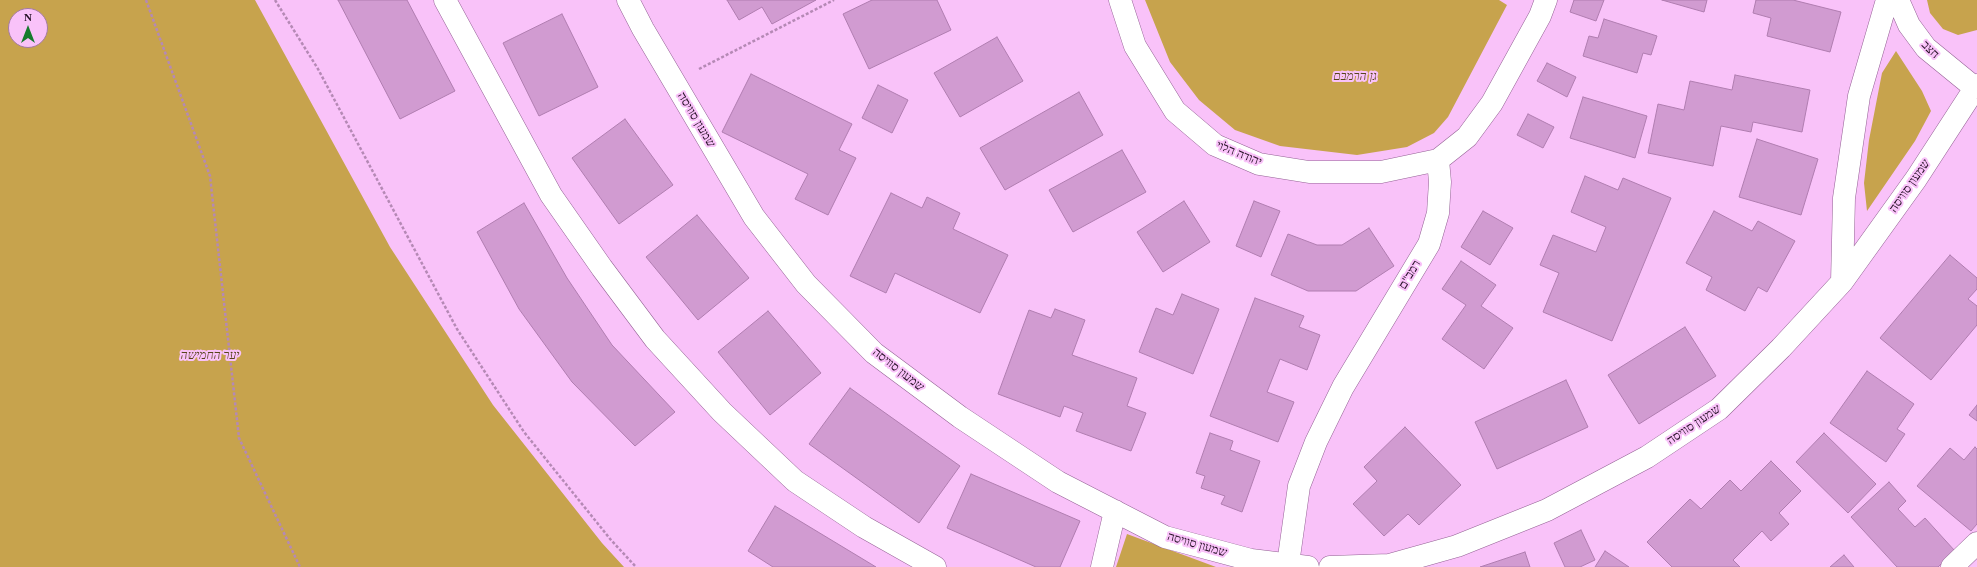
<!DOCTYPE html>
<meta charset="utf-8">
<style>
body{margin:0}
#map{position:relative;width:1977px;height:567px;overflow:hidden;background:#f9c2f9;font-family:"Times New Roman",serif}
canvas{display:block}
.north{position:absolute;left:8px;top:8px;width:40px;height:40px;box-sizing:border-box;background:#f9c2f9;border:1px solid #a37aa3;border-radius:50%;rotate:0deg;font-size:11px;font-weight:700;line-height:16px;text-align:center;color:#230f23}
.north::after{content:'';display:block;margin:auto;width:14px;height:18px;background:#167b2e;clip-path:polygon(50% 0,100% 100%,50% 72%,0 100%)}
</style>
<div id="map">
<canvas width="1977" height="567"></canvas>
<div class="north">N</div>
</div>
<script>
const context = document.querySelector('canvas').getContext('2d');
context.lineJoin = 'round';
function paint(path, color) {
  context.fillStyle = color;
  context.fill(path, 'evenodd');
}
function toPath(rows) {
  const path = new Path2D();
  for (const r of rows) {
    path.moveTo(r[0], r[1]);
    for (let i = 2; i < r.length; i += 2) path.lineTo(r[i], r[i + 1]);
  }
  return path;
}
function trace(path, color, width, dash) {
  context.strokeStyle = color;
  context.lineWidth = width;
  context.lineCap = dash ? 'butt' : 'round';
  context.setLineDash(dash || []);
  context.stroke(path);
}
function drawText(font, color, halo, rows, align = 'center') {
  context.font = font + ' "Times New Roman","Noto Sans Hebrew",serif';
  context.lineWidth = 4;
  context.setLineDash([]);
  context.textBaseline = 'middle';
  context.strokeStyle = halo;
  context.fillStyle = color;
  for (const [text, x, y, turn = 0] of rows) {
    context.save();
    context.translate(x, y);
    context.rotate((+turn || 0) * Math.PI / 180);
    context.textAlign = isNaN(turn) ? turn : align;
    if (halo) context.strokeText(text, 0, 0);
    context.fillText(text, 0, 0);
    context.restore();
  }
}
paint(toPath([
 [0,0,255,0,390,247,493,405,602,543,624,567,0,567],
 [16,16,40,16,40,40,16,40],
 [1145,0,1499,0,1507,5,1448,117,1434,133,1407,147,1357,155,1280,146,1235,130,1199,100,1170,62],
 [1927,0,1977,0,1977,30,1958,35,1943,29,1930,13],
 [1896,51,1922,91,1931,111,1915,141,1867,211,1864,183,1869,140,1882,73],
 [1127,534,1216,567,1116,567]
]), '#c7a34d');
const building = toPath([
 [338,0,407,0,455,91,400,119,338,0],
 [727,0,816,0,772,24,762,7,739,20,727,0],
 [872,0,937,0,951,30,869,69,843,14,872,0],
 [1574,0,1604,0,1596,21,1570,12,1574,0],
 [1662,0,1707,0,1704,12,1662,0],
 [1756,0,1793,0,1841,12,1830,52,1767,36,1771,18,1753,13,1756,0],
 [562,14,598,87,539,116,503,43,562,14],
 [1604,19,1657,36,1651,55,1643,53,1637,73,1583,56,1589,36,1598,38,1604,19],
 [997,37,1023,81,960,117,934,73,997,37],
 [1547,63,1576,77,1567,97,1537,81,1547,63],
 [751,74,852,124,839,150,856,158,828,215,795,199,808,174,722,132,751,74],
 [1735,75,1810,90,1802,132,1753,122,1751,132,1721,126,1713,166,1648,153,1658,104,1684,110,1690,81,1732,90,1735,75],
 [878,85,908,100,892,133,862,118,878,85],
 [1079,92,1103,135,1005,190,980,148,1079,92],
 [1583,97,1647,116,1635,158,1570,138,1583,97],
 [1528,114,1554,127,1543,148,1517,135,1528,114],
 [625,119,673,185,619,224,572,158,625,119],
 [1757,139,1818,159,1801,215,1739,197,1757,139],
 [1122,150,1146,192,1073,232,1049,190,1122,150],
 [1585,176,1618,190,1623,178,1671,198,1612,341,1543,312,1559,273,1540,265,1553,235,1596,252,1606,227,1571,212,1585,176],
 [891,193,922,208,927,197,960,213,953,229,1008,255,980,313,895,273,886,293,850,276,891,193],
 [1184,201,1210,242,1163,272,1137,232,1184,201],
 [1254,201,1280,211,1261,257,1236,246,1254,201],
 [524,203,567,278,612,345,675,412,635,446,572,382,519,309,477,232,524,203],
 [1483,211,1513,228,1490,265,1461,247,1483,211],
 [1714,211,1752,231,1758,221,1795,241,1767,292,1758,287,1745,311,1706,290,1712,277,1686,263,1714,211],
 [697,215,749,278,698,320,646,257,697,215],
 [1369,228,1394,266,1356,291,1308,291,1271,275,1288,234,1317,245,1342,245,1369,228],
 [1950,255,1977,278,1977,289,1968,299,1977,306,1977,325,1931,380,1880,338,1950,255],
 [1461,261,1496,285,1481,306,1513,328,1484,369,1442,339,1466,305,1442,289,1461,261],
 [1182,294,1219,309,1193,374,1139,352,1156,308,1173,315,1182,294],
 [1255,298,1304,316,1299,327,1320,335,1307,370,1280,359,1267,392,1294,402,1278,442,1210,416,1255,298],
 [1055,309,1085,320,1072,355,1137,378,1127,406,1146,413,1131,451,1076,431,1083,413,1064,406,1060,417,998,394,1029,310,1051,318,1055,309],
 [768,311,821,373,770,415,718,352,768,311],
 [1685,327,1716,376,1639,424,1608,375,1685,327],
 [1867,371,1914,404,1897,429,1905,434,1886,462,1830,423,1867,371],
 [1566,380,1588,427,1497,469,1475,422,1566,380],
 [850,388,960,466,919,523,809,444,850,388],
 [1977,405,1977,421,1969,415,1977,405],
 [1405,427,1461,485,1419,525,1408,514,1384,536,1353,504,1377,481,1364,467,1405,427],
 [1210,433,1233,441,1230,450,1260,461,1242,512,1221,504,1225,496,1201,488,1205,476,1196,473,1210,433],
 [1824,433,1876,484,1848,513,1796,462,1824,433],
 [1975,447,1977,449,1977,524,1971,531,1917,486,1950,448,1964,460,1975,447],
 [1771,461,1801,491,1779,513,1789,524,1771,541,1762,531,1733,560,1740,567,1672,567,1647,542,1690,499,1701,509,1730,480,1741,491,1771,461],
 [971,474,1080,521,1060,567,1036,567,947,528,971,474],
 [1889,482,1906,501,1898,509,1915,527,1925,518,1955,551,1938,567,1897,567,1851,517,1889,482],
 [775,506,876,567,773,567,748,551,775,506],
 [1581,530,1595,560,1580,567,1565,567,1554,543,1581,530],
 [1605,551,1629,567,1595,567,1605,551],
 [1525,552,1530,567,1480,567,1525,552],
 [1844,555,1854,567,1830,567,1844,555]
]);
paint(building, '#d19bd1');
trace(building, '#b07db0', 1);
const minor = toPath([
 [445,0,551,195,602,268,655,339,722,412,795,481,864,527,935,567],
 [628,0,643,29,754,217,806,284,874,353,960,417,1058,482,1165,537,1251,560,1308,567],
 [1120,0,1135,46,1175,111,1215,145,1259,164,1309,172,1381,172,1438,160],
 [1898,0,1909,25,1926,48,1975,88],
 [1842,282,1844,198,1859,96,1887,0],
 [1288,564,1299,486,1316,442,1343,387,1429,244,1438,213,1440,182,1438,160,1467,137,1492,103,1540,16,1546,0],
 [1102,567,1115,511],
 [1330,567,1389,565,1457,546,1547,510,1647,457,1719,409,1781,348,1842,282,1916,179,1977,85],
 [1952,567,1977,543]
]);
trace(minor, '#946295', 23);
trace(toPath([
 [146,0,210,176,239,438,300,567],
 [275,0,318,69,457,329,524,432,611,540,636,567],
 [699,69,834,0]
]), '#b589b5', 2.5, [3, 2]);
trace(minor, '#fff', 22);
drawText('12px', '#230f23', '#f9c2f9', [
 ["חצב",1930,50,44],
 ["שמעון סוויסה",696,120,59],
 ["יהודה הלוי",1239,154,22],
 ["שמעון סוויסה",1910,186,-55],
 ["רמב\"ם",1410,275,-59],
 ["שמעון סוויסה",898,370,38],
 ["שמעון סוויסה",1694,425,-34],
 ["שמעון סוויסה",1197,545,16]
]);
drawText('italic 12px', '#57451b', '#f9c2f9', [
 ["גן הרמבם",1355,77],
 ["יער החמישה",210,356]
]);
</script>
